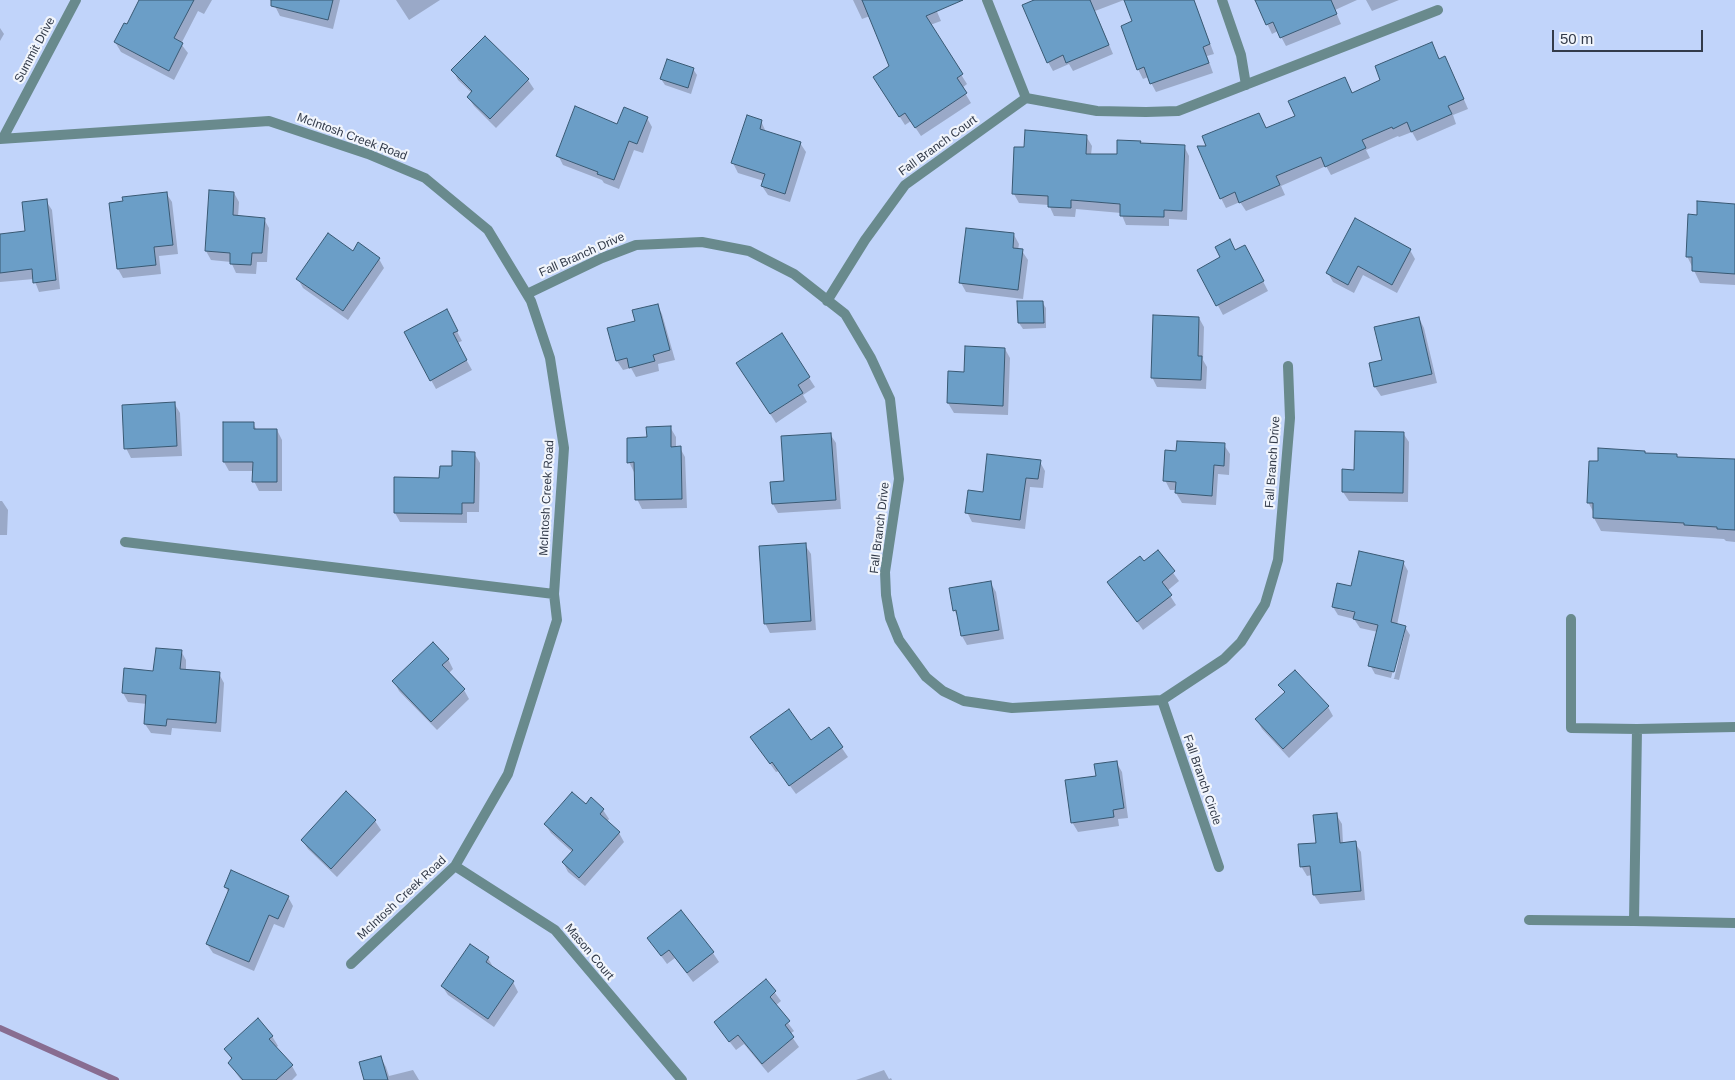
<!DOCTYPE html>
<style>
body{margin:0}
#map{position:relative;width:1735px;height:1080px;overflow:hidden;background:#c1d4fa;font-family:Helvetica,sans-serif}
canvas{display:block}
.scale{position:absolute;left:1552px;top:30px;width:151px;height:22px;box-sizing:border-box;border:2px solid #333b4a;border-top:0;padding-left:6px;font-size:15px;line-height:18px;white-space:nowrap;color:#333b4a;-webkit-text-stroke:4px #f1f5fc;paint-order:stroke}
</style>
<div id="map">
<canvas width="1735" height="1080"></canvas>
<div class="scale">50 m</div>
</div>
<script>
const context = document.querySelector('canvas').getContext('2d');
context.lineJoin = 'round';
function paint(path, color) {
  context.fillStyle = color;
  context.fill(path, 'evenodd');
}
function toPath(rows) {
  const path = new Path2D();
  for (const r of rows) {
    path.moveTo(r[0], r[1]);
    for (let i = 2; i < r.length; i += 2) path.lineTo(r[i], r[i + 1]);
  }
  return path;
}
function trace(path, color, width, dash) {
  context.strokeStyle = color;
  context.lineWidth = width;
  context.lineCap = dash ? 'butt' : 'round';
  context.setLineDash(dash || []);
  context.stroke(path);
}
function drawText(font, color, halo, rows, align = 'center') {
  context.font = font + ' Helvetica,sans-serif';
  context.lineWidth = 4.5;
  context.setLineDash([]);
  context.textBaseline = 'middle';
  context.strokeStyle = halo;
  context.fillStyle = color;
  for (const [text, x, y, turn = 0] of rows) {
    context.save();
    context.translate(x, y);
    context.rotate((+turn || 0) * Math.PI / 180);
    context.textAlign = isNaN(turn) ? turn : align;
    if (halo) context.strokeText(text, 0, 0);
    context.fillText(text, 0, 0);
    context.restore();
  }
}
paint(toPath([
 [140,0,212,0,204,14,198,11,181,44,188,53,174,80,121,52,115,42,127,25],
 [276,0,340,0,333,29,280,16,275,6],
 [396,0,440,0,409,20],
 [853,0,932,0,941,21,930,25,967,84,962,88,971,103,921,136,911,121,905,125,880,86,891,67,870,16,862,19],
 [1037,0,1124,0,1095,11,1113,54,1073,71,1069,64,1053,71,1048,62],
 [1125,0,1194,0,1214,54,1207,56,1213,73,1156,92,1148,77,1143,79,1138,69,1134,22],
 [1256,0,1357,0,1335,10,1341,24,1286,46,1278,31,1272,34],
 [1366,0,1399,0,1372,11],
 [0,28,4,34,0,41],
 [485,37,528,80,534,89,496,128,474,106,468,97,472,93,458,80,453,70],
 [1439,60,1450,67,1468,109,1453,115,1456,124,1417,141,1412,132,1399,137,1398,136,1366,150,1370,158,1331,175,1326,166,1281,186,1285,195,1246,211,1240,202,1226,208,1221,198,1208,148,1259,114,1267,130,1297,117,1345,78,1353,94],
 [693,69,697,75,691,94,665,85,661,79],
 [647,118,652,127,643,153,634,150,619,189,604,183,602,180,563,165,558,155,618,125],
 [761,121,766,132,800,143,806,152,790,202,768,195,762,186,764,181,738,173,733,163],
 [1086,136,1092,146,1091,155,1118,155,1140,142,1141,144,1184,146,1189,156,1187,220,1169,219,1169,226,1126,225,1121,213,1076,209,1075,217,1054,216,1049,205,1019,203,1014,194,1025,149],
 [166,193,172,202,178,254,159,256,161,274,123,278,118,269],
 [234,193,239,202,238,217,264,219,269,228,267,262,257,262,256,274,236,273,231,262,211,260,206,251],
 [46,201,52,210,60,289,39,292,34,279,0,282,0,235,26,232],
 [1735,205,1735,285,1700,283,1687,256],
 [1014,235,1019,244,1018,250,1022,251,1028,260,1023,299,966,292,961,283],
 [1410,250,1415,259,1397,293,1363,275,1354,293,1333,282,1328,273],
 [353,252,379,259,384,268,348,320,303,288,298,279],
 [1235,252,1250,256,1268,291,1223,315,1199,270],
 [1042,302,1046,308,1046,328,1023,329,1019,323],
 [657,305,662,314,675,360,658,364,659,371,636,377,631,368,623,370,617,361],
 [1199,318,1204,327,1203,360,1207,367,1206,389,1157,387,1152,377],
 [1419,318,1424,328,1437,383,1381,396,1375,387,1370,364,1383,361],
 [451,320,462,341,457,343,472,370,436,389,431,380],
 [781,335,815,387,803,395,807,402,776,423,743,372],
 [1005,349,1010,358,1008,415,954,413,948,403,949,372,966,373],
 [174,403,180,413,182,456,131,458,126,448],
 [253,424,257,430,277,430,282,440,282,491,259,491,254,481,254,471,229,471,224,462],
 [670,427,676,437,676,448,680,448,685,457,687,508,642,509,637,499,636,472,634,472,629,462,648,439],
 [1403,433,1409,442,1408,502,1349,501,1343,492,1356,471],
 [830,434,836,443,841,509,778,513,773,504,785,482],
 [1224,445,1230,454,1229,475,1218,474,1216,505,1182,503,1176,493,1176,490,1170,490,1165,480,1177,453],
 [1645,452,1646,454,1677,458,1735,461,1735,542,1726,541,1724,539,1601,531,1594,518,1594,513,1588,502,1599,463],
 [474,453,480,463,479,512,467,512,467,523,400,522,395,513],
 [1040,462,1045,471,1043,488,1030,487,1025,529,972,522,967,512,984,493],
 [0,501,2,501,8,510,7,535,0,535],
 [805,545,811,554,816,630,770,633,765,623],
 [1158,552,1179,581,1167,591,1176,605,1143,630,1108,582,1143,563],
 [1403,562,1408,571,1397,625,1405,627,1410,635,1399,680,1375,674,1370,665,1378,632,1360,628,1354,619,1338,615,1333,607,1352,588],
 [1338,607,1361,612,1361,614,1338,609],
 [1403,632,1405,632,1394,679,1391,678],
 [990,582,996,592,1004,639,967,645,962,636,959,619,954,610],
 [181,651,186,660,186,671,219,674,224,683,221,732,172,728,171,735,151,733,145,724,147,704,128,702,123,693,155,672],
 [448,659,453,669,449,673,464,690,469,699,437,730,399,691,394,681],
 [1280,685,1328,707,1333,716,1289,758,1262,729,1257,720,1285,693],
 [829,729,848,757,796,794,779,771,776,772,757,746,811,742],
 [1116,762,1122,772,1128,818,1118,819,1119,826,1078,832,1072,822,1097,777],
 [346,793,375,821,381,830,337,877,308,849,302,840],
 [591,799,603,810,609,819,607,822,619,833,624,842,585,886,568,872,563,862,572,852,551,833,545,824,586,806],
 [1336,814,1342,824,1343,844,1355,843,1361,852,1365,900,1320,904,1314,895,1312,875,1307,876,1301,866],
 [225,887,288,897,293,906,284,928,274,924,254,971,213,953,207,944,229,893],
 [648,938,713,953,719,962,693,982,675,958,667,964],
 [488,958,493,967,513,982,518,992,494,1027,448,995,442,986],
 [766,981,781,1001,775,1006,794,1031,790,1034,799,1047,768,1073,744,1044,736,1050,715,1023],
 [272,1036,278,1046,275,1048,292,1066,297,1075,292,1080,241,1080,229,1063,232,1060,225,1049],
 [381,1058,386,1067,389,1076,413,1070,419,1080,365,1080],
 [884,1070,889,1079,891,1078,892,1080,856,1080]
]), '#0003');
trace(toPath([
 [0,1028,116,1080]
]), '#886d91', 6);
const building = toPath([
 [139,0,194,0,174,38,183,43,169,71,114,42,124,23,127,24,139,0],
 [271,0,333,0,328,20,271,6,271,0],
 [862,0,963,0,926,16,963,74,957,78,967,93,915,128,905,113,899,117,873,77,889,66,862,0],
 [1034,0,1090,0,1109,45,1066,63,1063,55,1047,63,1022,5,1034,0],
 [1124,0,1194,0,1210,44,1203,47,1209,63,1150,84,1144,67,1137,70,1121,26,1132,21,1124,0],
 [1255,0,1331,0,1337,14,1280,38,1273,22,1266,25,1255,0],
 [485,36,529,79,490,119,467,97,472,91,451,70,485,36],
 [1432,42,1439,59,1445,56,1464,99,1448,106,1452,114,1411,132,1407,122,1393,129,1392,127,1362,140,1366,148,1325,167,1321,157,1276,176,1280,185,1239,203,1235,192,1220,199,1197,146,1206,146,1202,136,1259,113,1266,128,1295,116,1288,101,1345,77,1352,93,1380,80,1375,66,1432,42],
 [667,59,694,68,688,88,660,79,667,59],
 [575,106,617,124,624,107,648,117,637,144,629,141,614,180,597,174,598,172,556,156,575,106],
 [747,115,762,120,760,129,801,142,785,194,761,186,765,174,731,163,747,115],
 [1025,130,1087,135,1086,154,1117,154,1117,140,1141,141,1140,143,1185,145,1182,211,1164,210,1164,217,1120,216,1120,204,1071,200,1071,208,1048,207,1048,196,1012,194,1014,147,1024,147,1025,130],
 [209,190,234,192,233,215,265,218,262,253,252,253,251,265,230,264,230,253,205,251,209,190],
 [167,192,173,245,154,247,156,265,117,269,109,203,123,201,122,197,167,192],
 [47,199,56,280,33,283,32,269,0,273,0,234,25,231,22,202,47,199],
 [1697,201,1735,204,1735,274,1692,271,1692,257,1686,257,1688,214,1697,215,1697,201],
 [1355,218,1411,249,1392,285,1358,266,1348,285,1326,273,1355,218],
 [966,228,1014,233,1013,248,1023,249,1018,290,959,283,966,228],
 [328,233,353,251,358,242,380,258,343,311,296,279,328,233],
 [1230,239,1235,250,1245,245,1264,281,1216,306,1197,270,1220,257,1215,247,1230,239],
 [1017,301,1043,301,1044,323,1018,323,1017,301],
 [658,304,670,350,653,355,655,361,629,368,627,358,616,361,607,328,635,321,632,310,658,304],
 [447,309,458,331,453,333,467,360,430,381,404,332,447,309],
 [1153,315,1199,317,1198,356,1202,356,1201,380,1151,378,1153,315],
 [1419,317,1432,374,1374,387,1369,363,1382,360,1374,327,1419,317],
 [782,333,810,377,798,385,803,393,770,414,736,363,782,333],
 [965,346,1005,348,1003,406,947,403,948,371,964,372,965,346],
 [175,402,177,446,124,449,122,405,175,402],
 [223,422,254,422,254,429,277,429,277,482,252,482,253,462,223,462,223,422],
 [671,426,671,447,681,446,682,499,635,500,634,462,627,463,627,438,647,437,646,427,671,426],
 [1355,431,1404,432,1403,493,1342,492,1342,469,1354,470,1355,431],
 [831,433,836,500,772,504,770,482,784,481,781,436,831,433],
 [1177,441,1225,443,1224,466,1214,465,1212,496,1175,493,1176,482,1163,481,1165,450,1176,451,1177,441],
 [1598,448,1645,451,1645,453,1677,454,1677,457,1735,459,1735,530,1717,529,1717,527,1684,525,1684,523,1593,518,1593,503,1587,503,1589,461,1598,461,1598,448],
 [452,451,475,452,474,503,462,503,462,514,394,513,394,477,439,478,440,466,452,466,452,451],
 [987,454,1041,460,1038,479,1026,478,1020,520,965,513,968,490,983,492,987,454],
 [806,543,811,621,764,624,759,546,806,543],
 [1158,550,1175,571,1162,582,1172,595,1137,622,1107,582,1140,556,1144,561,1158,550],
 [1359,551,1404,561,1391,622,1406,626,1394,672,1368,666,1378,625,1353,619,1355,612,1332,607,1337,583,1351,586,1359,551],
 [991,581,999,630,961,636,956,610,953,611,949,588,991,581],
 [433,642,449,659,442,665,465,689,431,722,392,681,433,642],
 [156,648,182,650,180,669,220,672,216,723,167,719,166,726,144,724,146,695,122,693,124,668,153,671,156,648],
 [1295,670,1329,706,1283,749,1255,719,1285,692,1278,685,1295,670],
 [789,709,811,740,829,727,843,747,789,786,772,762,770,764,750,737,789,709],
 [1117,761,1124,808,1113,810,1114,817,1071,823,1065,780,1096,776,1094,764,1117,761],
 [346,791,376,820,331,869,301,840,346,791],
 [572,792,586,804,591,797,604,809,600,814,620,832,579,878,562,862,573,850,544,824,572,792],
 [1337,813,1340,843,1356,841,1361,891,1313,895,1310,866,1300,867,1298,844,1316,843,1313,815,1337,813],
 [231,870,289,896,278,919,269,915,249,962,206,944,229,889,224,887,231,870],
 [681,910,714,952,687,973,669,950,661,956,647,938,681,910],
 [470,944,489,957,486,962,514,981,488,1019,441,986,470,944],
 [766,979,776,991,770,997,790,1021,785,1025,794,1037,762,1064,738,1035,729,1042,714,1022,766,979],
 [258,1018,273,1036,269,1039,293,1065,276,1080,243,1080,228,1063,232,1058,224,1049,258,1018],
 [381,1056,388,1080,364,1080,359,1062,381,1056]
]);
paint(building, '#6b9ec7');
trace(building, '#395973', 1);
trace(toPath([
 [1571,619,1571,728,1637,729],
 [1735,727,1637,729,1634,921,1735,923],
 [1529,920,1634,921]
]), '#698a8d', 10);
trace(toPath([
 [987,0,1026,98,1097,111,1146,112,1178,111,1438,10],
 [1222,0,1241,55,1246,85],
 [3,138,76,0],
 [0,139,269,121,368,154,425,178,488,230,531,301,550,358,564,448,554,594,557,620,508,774,455,866,351,964],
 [527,294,602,258,636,245,702,242,749,251,794,274,845,314,871,358,890,399,899,479,885,572,886,595,890,618,899,640,926,677,943,691,964,701,1012,708,1162,700,1224,659,1241,642,1265,604,1278,560,1290,418,1288,366],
 [827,301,865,240,905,185,1026,98],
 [125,542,554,594],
 [1162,700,1219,867],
 [455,866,555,930,682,1080]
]), '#698a8d', 10);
drawText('12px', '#333b4a', '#f1f5fc', [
 ["Summit Drive",35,50,-62],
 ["McIntosh Creek Road",352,137,20],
 ["Fall Branch Court",938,146,-36],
 ["Fall Branch Drive",582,255,-24],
 ["Fall Branch Drive",1273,462,-86],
 ["McIntosh Creek Road",547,498,-87],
 ["Fall Branch Drive",880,528,-83],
 ["Fall Branch Circle",1202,780,71],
 ["McIntosh Creek Road",402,898,-43],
 ["Mason Court",589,952,50]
]);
</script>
